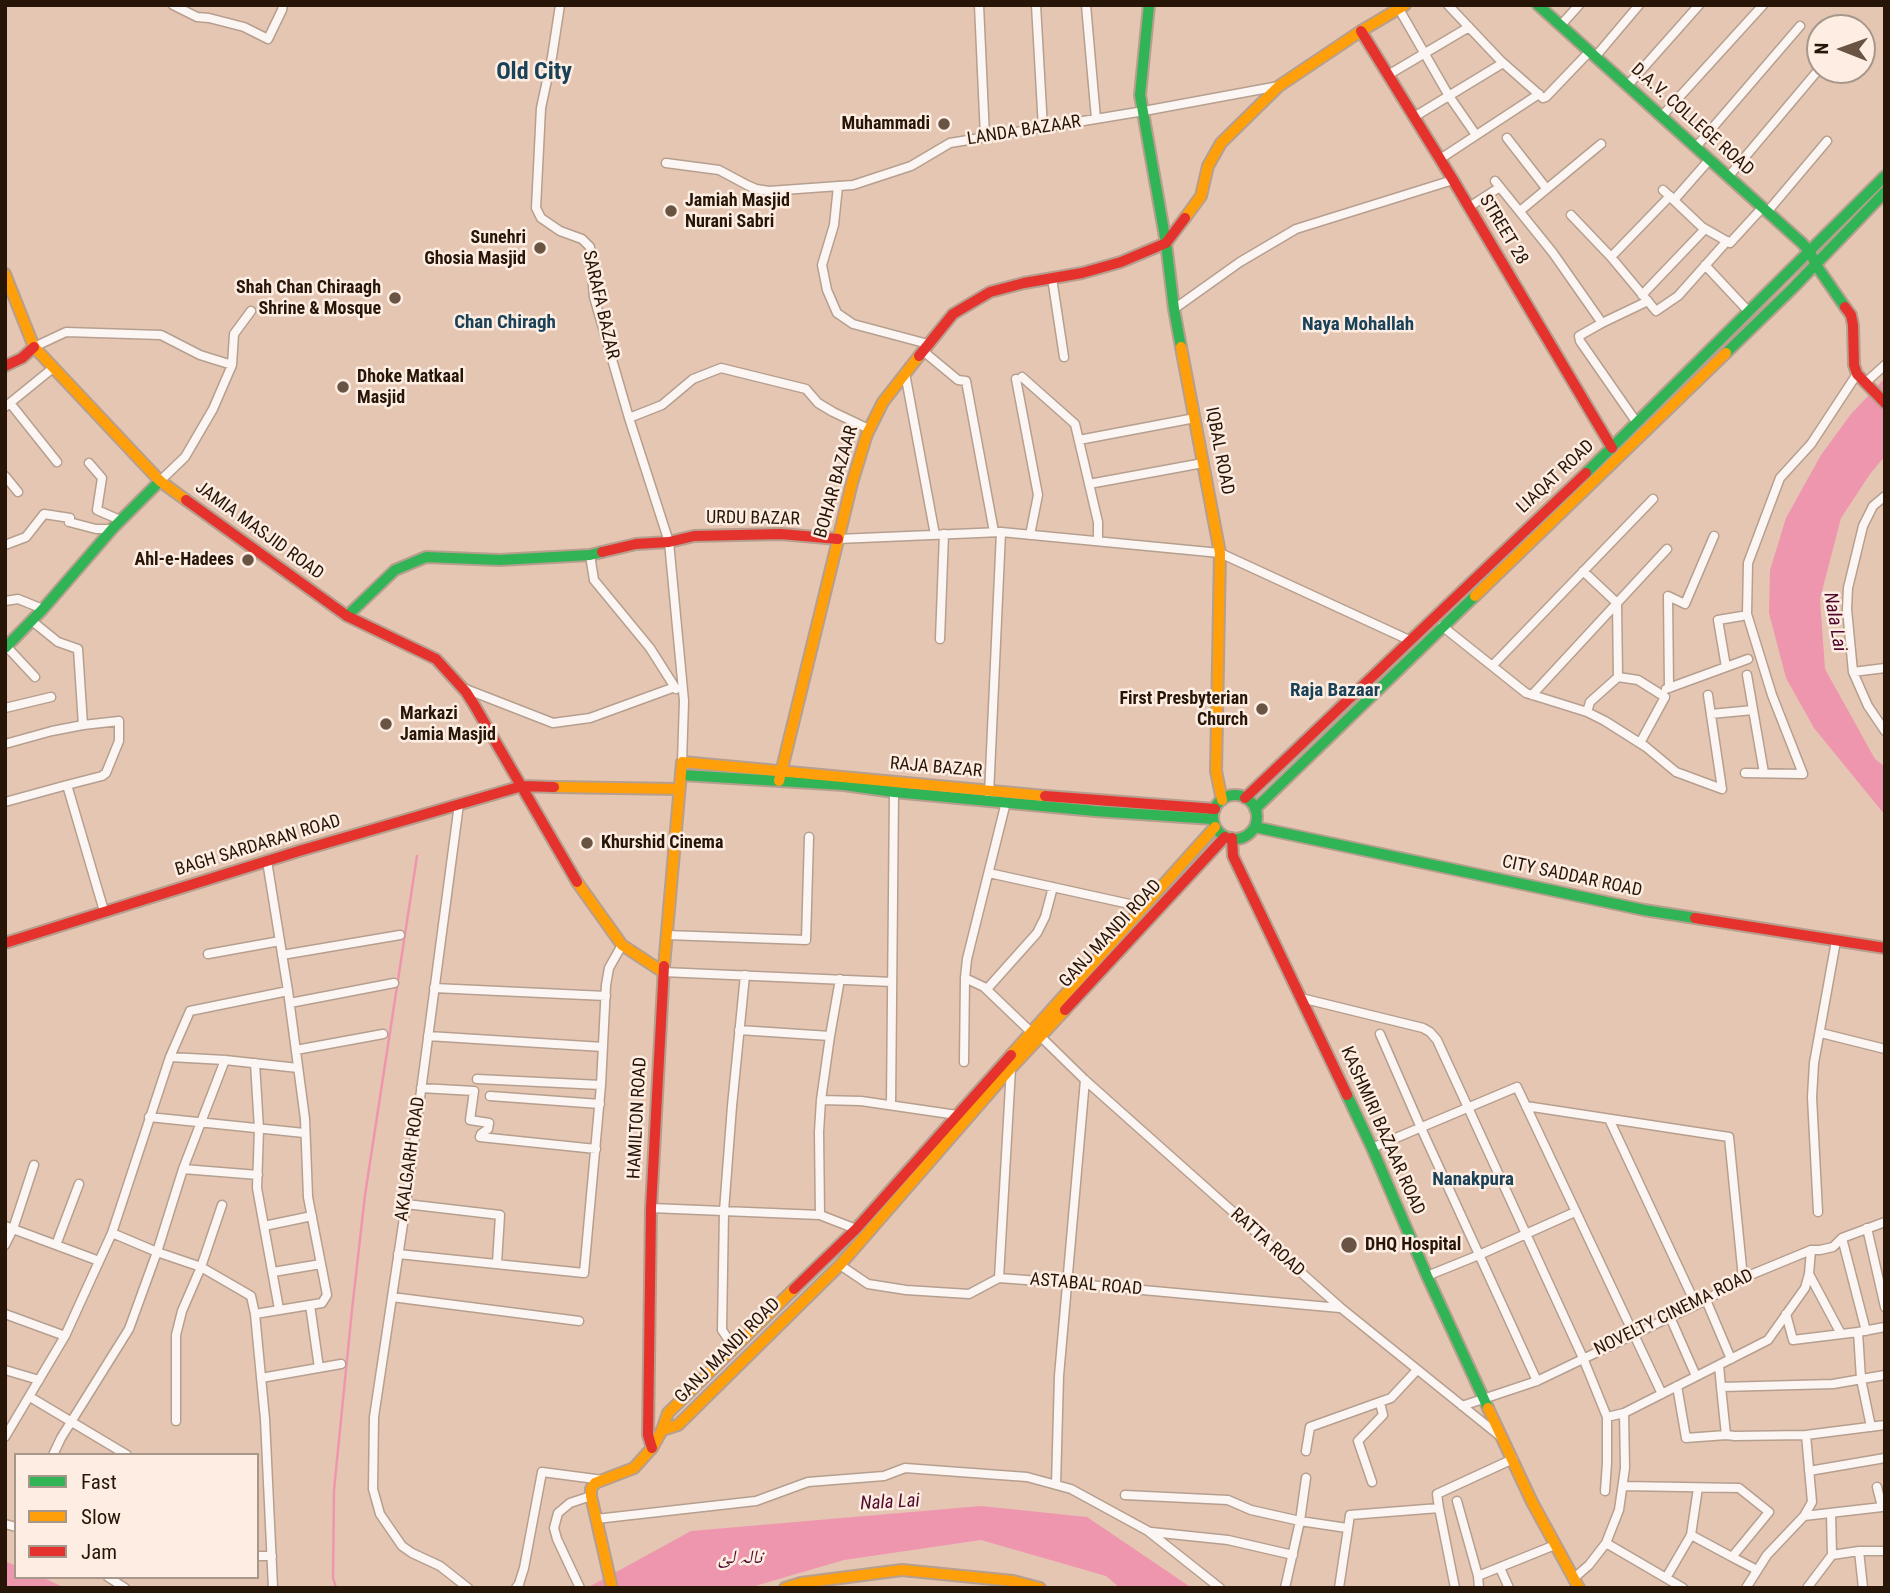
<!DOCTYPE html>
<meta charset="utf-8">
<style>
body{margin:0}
#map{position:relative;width:1890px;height:1593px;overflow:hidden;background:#e4c6b2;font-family:"Roboto Condensed",sans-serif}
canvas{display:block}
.frame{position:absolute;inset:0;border:7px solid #271507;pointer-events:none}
.legend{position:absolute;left:14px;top:1453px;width:245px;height:126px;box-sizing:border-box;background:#fdede2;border:2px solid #a7978a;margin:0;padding:9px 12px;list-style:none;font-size:21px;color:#271507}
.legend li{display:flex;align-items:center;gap:14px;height:35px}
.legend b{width:35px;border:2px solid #a7978a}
.north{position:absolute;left:1806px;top:14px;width:70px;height:70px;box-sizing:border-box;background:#fdede2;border:2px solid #a7978a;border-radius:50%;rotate:271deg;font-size:19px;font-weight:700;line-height:28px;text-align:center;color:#271507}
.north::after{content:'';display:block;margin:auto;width:24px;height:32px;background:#695343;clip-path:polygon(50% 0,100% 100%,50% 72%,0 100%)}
</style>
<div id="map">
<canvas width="1890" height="1593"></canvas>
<div class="frame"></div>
<ul class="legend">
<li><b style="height:9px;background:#30b455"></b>Fast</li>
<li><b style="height:9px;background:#ff9f0a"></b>Slow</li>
<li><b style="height:9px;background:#e5322d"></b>Jam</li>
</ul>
<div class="north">N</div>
</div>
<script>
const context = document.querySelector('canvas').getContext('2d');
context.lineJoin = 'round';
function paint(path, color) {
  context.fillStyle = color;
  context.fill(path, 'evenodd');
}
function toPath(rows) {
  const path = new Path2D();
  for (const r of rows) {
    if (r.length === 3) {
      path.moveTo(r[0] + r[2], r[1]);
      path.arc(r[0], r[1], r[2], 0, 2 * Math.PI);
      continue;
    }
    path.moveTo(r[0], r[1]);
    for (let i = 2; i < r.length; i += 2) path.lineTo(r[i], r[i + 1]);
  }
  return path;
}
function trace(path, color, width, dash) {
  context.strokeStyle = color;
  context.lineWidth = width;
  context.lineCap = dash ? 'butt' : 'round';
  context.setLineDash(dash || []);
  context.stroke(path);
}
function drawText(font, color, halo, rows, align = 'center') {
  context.font = font + ' "Roboto Condensed","Noto Naskh Arabic",sans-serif';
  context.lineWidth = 5;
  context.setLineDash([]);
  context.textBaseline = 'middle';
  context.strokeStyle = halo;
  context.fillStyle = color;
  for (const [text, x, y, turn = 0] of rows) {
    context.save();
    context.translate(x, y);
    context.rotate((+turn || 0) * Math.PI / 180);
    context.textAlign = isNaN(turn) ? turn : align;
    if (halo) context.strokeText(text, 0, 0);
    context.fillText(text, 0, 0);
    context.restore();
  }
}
paint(toPath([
 [1885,378,1885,456,1870,474,1841,518,1820,599,1825,669,1875,759,1885,767,1885,815,1814,728,1786,678,1769,613,1770,570,1786,518,1821,455,1851,414],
 [981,1506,1087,1517,1192,1588,1120,1588,1106,1576,981,1540,844,1560,748,1588,587,1588,691,1531],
 [5,1561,16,1566,16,1577,42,1577,65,1588,5,1588]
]), '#ef96af');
trace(toPath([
 [336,1588,333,1578,334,1490,352,1310,365,1195,417,856]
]), '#ef96af', 2.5);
const street = toPath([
 [173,5,197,17,209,18,244,27,268,39,282,10,283,5],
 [560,5,552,57,541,108,536,208,541,218,560,231,582,239,590,247,594,297,629,418,669,542,684,701,682,762],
 [979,5,985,137],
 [1036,5,1043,128],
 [1086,5,1096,119],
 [1448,5,1501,61,1543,98,1546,97,1590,51],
 [1399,9,1449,96,1476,135],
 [1561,25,1579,5],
 [1596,56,1639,5],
 [1388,75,1469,27],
 [1628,85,1699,5],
 [1662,116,1763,5],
 [1414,117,1503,63],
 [1507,138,1546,188],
 [1696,147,1800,26],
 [1440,159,1539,94],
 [666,163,719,170,747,185,756,189,769,191,853,185,911,166,950,143,1144,111,1279,86],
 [1729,176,1820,68],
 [1495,181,1553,253,1602,323],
 [838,186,834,225,822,265,827,290,837,313,853,324,928,344],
 [1663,190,1702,227,1730,243,1763,207],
 [1674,200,1710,159],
 [1469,207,1500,187],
 [1520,211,1601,144],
 [1768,211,1827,141],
 [1571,215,1611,257,1656,311,1678,296,1727,241],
 [1611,257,1670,196],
 [1705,265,1749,312],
 [1052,278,1064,357],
 [1642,295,1705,229],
 [1174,309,1240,262,1296,229,1453,180],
 [34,347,66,332,161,335,200,355,232,365],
 [923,351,958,380,966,381,994,532],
 [905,373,935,535],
 [1022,377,1075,424,1098,522,1098,541],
 [1016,379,1038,495,1030,535],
 [1865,383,1885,365],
 [10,403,57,462],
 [5,407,53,368],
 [629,418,662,405,693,379,721,368,806,389,818,403,833,412,869,429],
 [1637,423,1580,341,1579,336,1602,323,1648,301],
 [1079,440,1195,418],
 [89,463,102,478,97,510,120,520],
 [5,476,18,492],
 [160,481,185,457,213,409,232,365,234,334,251,311],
 [1089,484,1203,463],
 [1885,496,1873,506,1863,526,1848,588,1847,609,1853,672,1868,706,1885,731],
 [838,539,1001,532,1220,553,1409,640],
 [5,545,26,537,44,514,70,518,69,522,96,529,112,529],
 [590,555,594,580,650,648,676,689],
 [1583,571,1617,603,1618,677,1590,702,1587,712],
 [5,601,18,599,43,609],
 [32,621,58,642,78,649,83,725,119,721,119,741,106,773,102,776,67,785,104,911],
 [1442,626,1526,693,1587,712,1605,721,1646,747,1676,772,1722,789,1708,695],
 [940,639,944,534],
 [7,647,35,677],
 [1492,666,1653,499],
 [1726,667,1718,620,1742,616],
 [1853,672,1885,668],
 [1747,675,1764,773],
 [1618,677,1638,680,1665,697,1640,743],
 [463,688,553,723,590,718,675,687],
 [1669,688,1668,596,1685,604,1714,536],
 [1666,689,1748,659],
 [1532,695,1667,549],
 [5,708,51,697],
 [1711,714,1753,710],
 [5,744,52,731,83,725],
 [1745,773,1803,774,1772,695,1747,614,1748,563,1780,478,1811,444,1857,374],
 [989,795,1001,532],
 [5,802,67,785],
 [459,804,406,1204,374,1417,373,1489,380,1514,402,1546,412,1553,440,1566,468,1588],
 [989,873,1143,907],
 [666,935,806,940,809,837],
 [208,954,280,941],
 [282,955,400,935],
 [663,972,892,982],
 [965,978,984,987,1031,1032],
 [434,988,606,996],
 [987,989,1037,933,1045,917,1053,887],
 [1301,998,1423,1028,1430,1032,1437,1040,1583,1358,1607,1417,1624,1413],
 [290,1003,394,983],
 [739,1030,830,1036,821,1100],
 [1821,1033,1885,1049],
 [1380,1034,1421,1128,1537,1381],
 [428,1036,603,1047],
 [830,1036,840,979],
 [1040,1036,1085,1080,1341,1308,1501,1437],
 [296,1050,383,1034],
 [170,1057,225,1060,298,1068],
 [964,1062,965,978,967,959,1006,802],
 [255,1063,259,1129,257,1188,279,1309],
 [477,1079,601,1085],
 [421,1088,474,1091,470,1120,489,1123,488,1129,481,1134,480,1137],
 [490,1096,600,1104],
 [891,1104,894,792],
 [1526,1106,1729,1137,1743,1278],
 [149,1117,304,1133],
 [1609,1119,1696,1305],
 [480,1137,596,1149],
 [1372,1148,1517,1087,1662,1394],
 [183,1169,258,1175],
 [406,1204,500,1215,497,1263],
 [651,1208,820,1215],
 [1818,1212,1812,1097,1814,1063,1836,941],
 [5,1226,99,1261],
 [264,1226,312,1216],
 [1867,1228,1885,1307],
 [856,1229,820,1215,819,1132,821,1100,861,1101,957,1115],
 [112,1233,157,1252,201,1267,251,1296,255,1314,265,1419,273,1588],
 [1842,1238,1866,1331],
 [5,1245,13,1229,34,1165],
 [56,1245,79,1184],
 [398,1254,584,1273,601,1085,606,985,609,968,622,945],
 [840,1265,868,1284,906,1290,969,1294,999,1278,1066,1283,1340,1308],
 [273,1272,321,1264],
 [1809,1274,1841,1334],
 [1427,1276,1479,1255,1575,1212],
 [999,1278,1011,1068],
 [392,1297,579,1321],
 [1706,1300,1731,1359],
 [310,1305,319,1368],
 [5,1314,65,1336],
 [255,1314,322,1303,327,1295,308,1197,305,1119,288,991,267,861],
 [1786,1314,1793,1340,1858,1332],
 [1670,1317,1696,1376],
 [734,1348,722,1330,724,1211,732,1106,745,975],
 [1719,1365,1721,1387,1833,1384,1885,1375],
 [5,1370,39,1380],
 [261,1378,341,1364],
 [1677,1386,1686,1438,1726,1435],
 [1721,1387,1726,1435,1735,1436,1806,1435,1885,1425],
 [30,1397,127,1455],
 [1462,1406,1537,1381,1706,1300,1743,1278,1811,1250,1820,1250,1833,1247,1842,1238,1885,1222],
 [176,1421,176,1335,182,1311,201,1267,222,1205],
 [1871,1427,1861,1379,1858,1332,1885,1327],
 [1806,1435,1812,1502,1804,1516,1882,1507,1877,1487],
 [5,1437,65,1336,112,1233,170,1057,190,1011,288,991],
 [1306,1451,1310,1427,1391,1398,1417,1370],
 [53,1455,61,1438,129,1329,157,1252,183,1169,225,1060],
 [1809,1471,1885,1458],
 [1372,1482,1358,1441,1383,1415,1380,1403],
 [1056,1485,1059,1376,1085,1080],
 [1624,1486,1739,1488,1769,1512,1732,1557,1691,1535,1698,1488],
 [1605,1491,1607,1463,1607,1417],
 [1125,1495,1228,1500,1251,1510,1300,1521,1347,1528],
 [1457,1501,1478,1576,1479,1588],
 [1439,1508,1437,1494,1513,1459],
 [1831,1513,1832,1555],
 [596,1519,756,1501,808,1482,884,1476,905,1468,1027,1477,1071,1489,1148,1531,1220,1588],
 [5,1524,16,1527],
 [1151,1532,1228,1540,1293,1555],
 [1606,1543,1683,1588],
 [1859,1551,1885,1551],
 [257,1556,272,1556],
 [1732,1557,1757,1570],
 [1500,1568,1509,1588],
 [1478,1576,1555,1545],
 [108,1577,125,1588],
 [1666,1578,1691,1535],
 [1573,1579,1589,1565,1606,1543,1619,1510,1625,1468,1624,1413,1768,1340,1805,1288,1809,1274,1811,1250],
 [516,1588,519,1584,524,1568,542,1472,603,1480],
 [580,1588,557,1539,554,1528,558,1513,570,1503,591,1496],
 [1285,1588,1300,1521,1306,1478],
 [1339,1588,1350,1515,1439,1508,1455,1588],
 [1746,1588,1767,1555,1804,1516],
 [1807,1588,1832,1555,1859,1551,1863,1588]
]);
const fast = toPath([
 [1149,5,1140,95,1166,243,1174,309,1181,347],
 [1538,5,1802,243,1810,252,1816,265,1845,307],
 [1726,353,1793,288,1885,192],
 [1586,473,1885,176],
 [347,616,395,570,426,557,500,560,590,555,602,552],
 [5,648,43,609,114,527,160,481],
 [682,775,844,785,894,792,1095,811,1213,819],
 [1235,817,22],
 [1255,809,1475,596],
 [1255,827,1644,910,1695,918],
 [1347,1095,1372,1148,1427,1276,1488,1408]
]);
const slow = toPath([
 [1185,218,1201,196,1208,166,1221,143,1279,86,1361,31,1405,5],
 [5,274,34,347,160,481,186,500],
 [1181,347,1220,553,1216,771,1222,800],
 [1475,596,1726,353],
 [779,781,852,483,867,434,883,402,919,356],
 [554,787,679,789],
 [577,882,622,945,663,972],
 [664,966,682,762,1045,796],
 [1011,1055,1215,827],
 [1488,1408,1532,1502,1579,1588],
 [662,1430,678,1425,840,1265,1011,1068,1065,1010],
 [612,1588,591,1496,591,1489,595,1483,634,1468,652,1448,662,1430,668,1413,794,1289],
 [785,1588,801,1583,902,1570,1013,1581,1040,1588]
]);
const jam = toPath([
 [1361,31,1453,180,1612,448],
 [1845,307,1851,315,1853,325,1854,365,1857,374,1885,403],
 [919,356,953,314,990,292,1024,283,1082,273,1121,262,1166,243,1185,218],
 [5,366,22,358,34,347],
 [186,500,347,616,436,659,466,692,473,703,577,882],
 [602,552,636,544,669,542,694,536,781,534,838,539],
 [1045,796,1215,809],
 [1245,798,1586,473],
 [1232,838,1233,856,1347,1095],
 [1695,918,1885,948],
 [5,943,299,851,522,786,554,787],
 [1065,1010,1225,837],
 [794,1289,856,1229,1011,1055],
 [652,1448,648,1435,651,1208,664,966]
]);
trace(street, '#b69f8f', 11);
trace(fast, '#b69f8f', 14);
trace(slow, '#b69f8f', 14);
trace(jam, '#b69f8f', 14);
trace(street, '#fbf6f3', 8);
trace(fast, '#30b455', 10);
trace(slow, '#ff9f0a', 10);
trace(jam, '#e5322d', 10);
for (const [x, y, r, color] of [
 [944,124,7,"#695343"],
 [671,211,7,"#695343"],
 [540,248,7,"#695343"],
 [395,298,7,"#695343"],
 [343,387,7,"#695343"],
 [248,560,7,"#695343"],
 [1262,709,7,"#695343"],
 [386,724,7,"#695343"],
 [587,843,7,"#695343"],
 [1349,1245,9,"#695343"]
]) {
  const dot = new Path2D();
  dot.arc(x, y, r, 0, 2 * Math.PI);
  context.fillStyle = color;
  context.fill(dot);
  trace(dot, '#fdede2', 2.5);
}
drawText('18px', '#271507', '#fdede2', [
 ["D.A.V. COLLEGE ROAD",1692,120,42],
 ["LANDA BAZAAR",1024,131,-9],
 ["STREET 28",1503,230,59],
 ["SARAFA BAZAR",600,305,77],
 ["IQBAL ROAD",1219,451,79],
 ["LIAQAT ROAD",1556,477,-43],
 ["BOHAR BAZAAR",837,482,-74],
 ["URDU BAZAR",753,519,1],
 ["JAMIA MASJID ROAD",259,531,36],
 ["RAJA BAZAR",936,768,5],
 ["BAGH SARDARAN ROAD",258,846,-17],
 ["CITY SADDAR ROAD",1572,877,12],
 ["GANJ MANDI ROAD",1111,934,-47],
 ["HAMILTON ROAD",638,1118,-87],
 ["KASHMIRI BAZAAR ROAD",1382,1131,66],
 ["AKALGARH ROAD",411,1159,-82],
 ["RATTA ROAD",1267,1243,42],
 ["ASTABAL ROAD",1086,1285,5],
 ["NOVELTY CINEMA ROAD",1674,1313,-26],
 ["GANJ MANDI ROAD",728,1351,-45]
]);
drawText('bold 18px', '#271507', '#fdede2', [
 ["Muhammadi",930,124],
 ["Jamiah Masjid",685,201,"left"],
 ["Nurani Sabri",685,222,"left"],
 ["Sunehri",526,238],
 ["Ghosia Masjid",526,259],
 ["Shah Chan Chiraagh",381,288],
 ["Shrine & Mosque",381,309],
 ["Dhoke Matkaal",357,377,"left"],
 ["Masjid",357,398,"left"],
 ["Ahl-e-Hadees",234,560],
 ["First Presbyterian",1248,699],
 ["Church",1248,720],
 ["Markazi",400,714,"left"],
 ["Jamia Masjid",400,735,"left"],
 ["Khurshid Cinema",601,843,"left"],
 ["DHQ Hospital",1365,1245,"left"]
], 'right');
drawText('bold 19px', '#194158', '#fdede2', [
 ["Chan Chiragh",505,323],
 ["Naya Mohallah",1358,325],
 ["Raja Bazaar",1335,691],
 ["Nanakpura",1473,1180]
]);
drawText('italic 19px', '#50072c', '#fdede2', [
 ["Nala Lai",1834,622,80],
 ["Nala Lai",890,1503,-3],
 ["نالہ لئ",740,1558]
]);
drawText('bold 24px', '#194158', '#fdede2', [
 ["Old City",534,73]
]);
</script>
